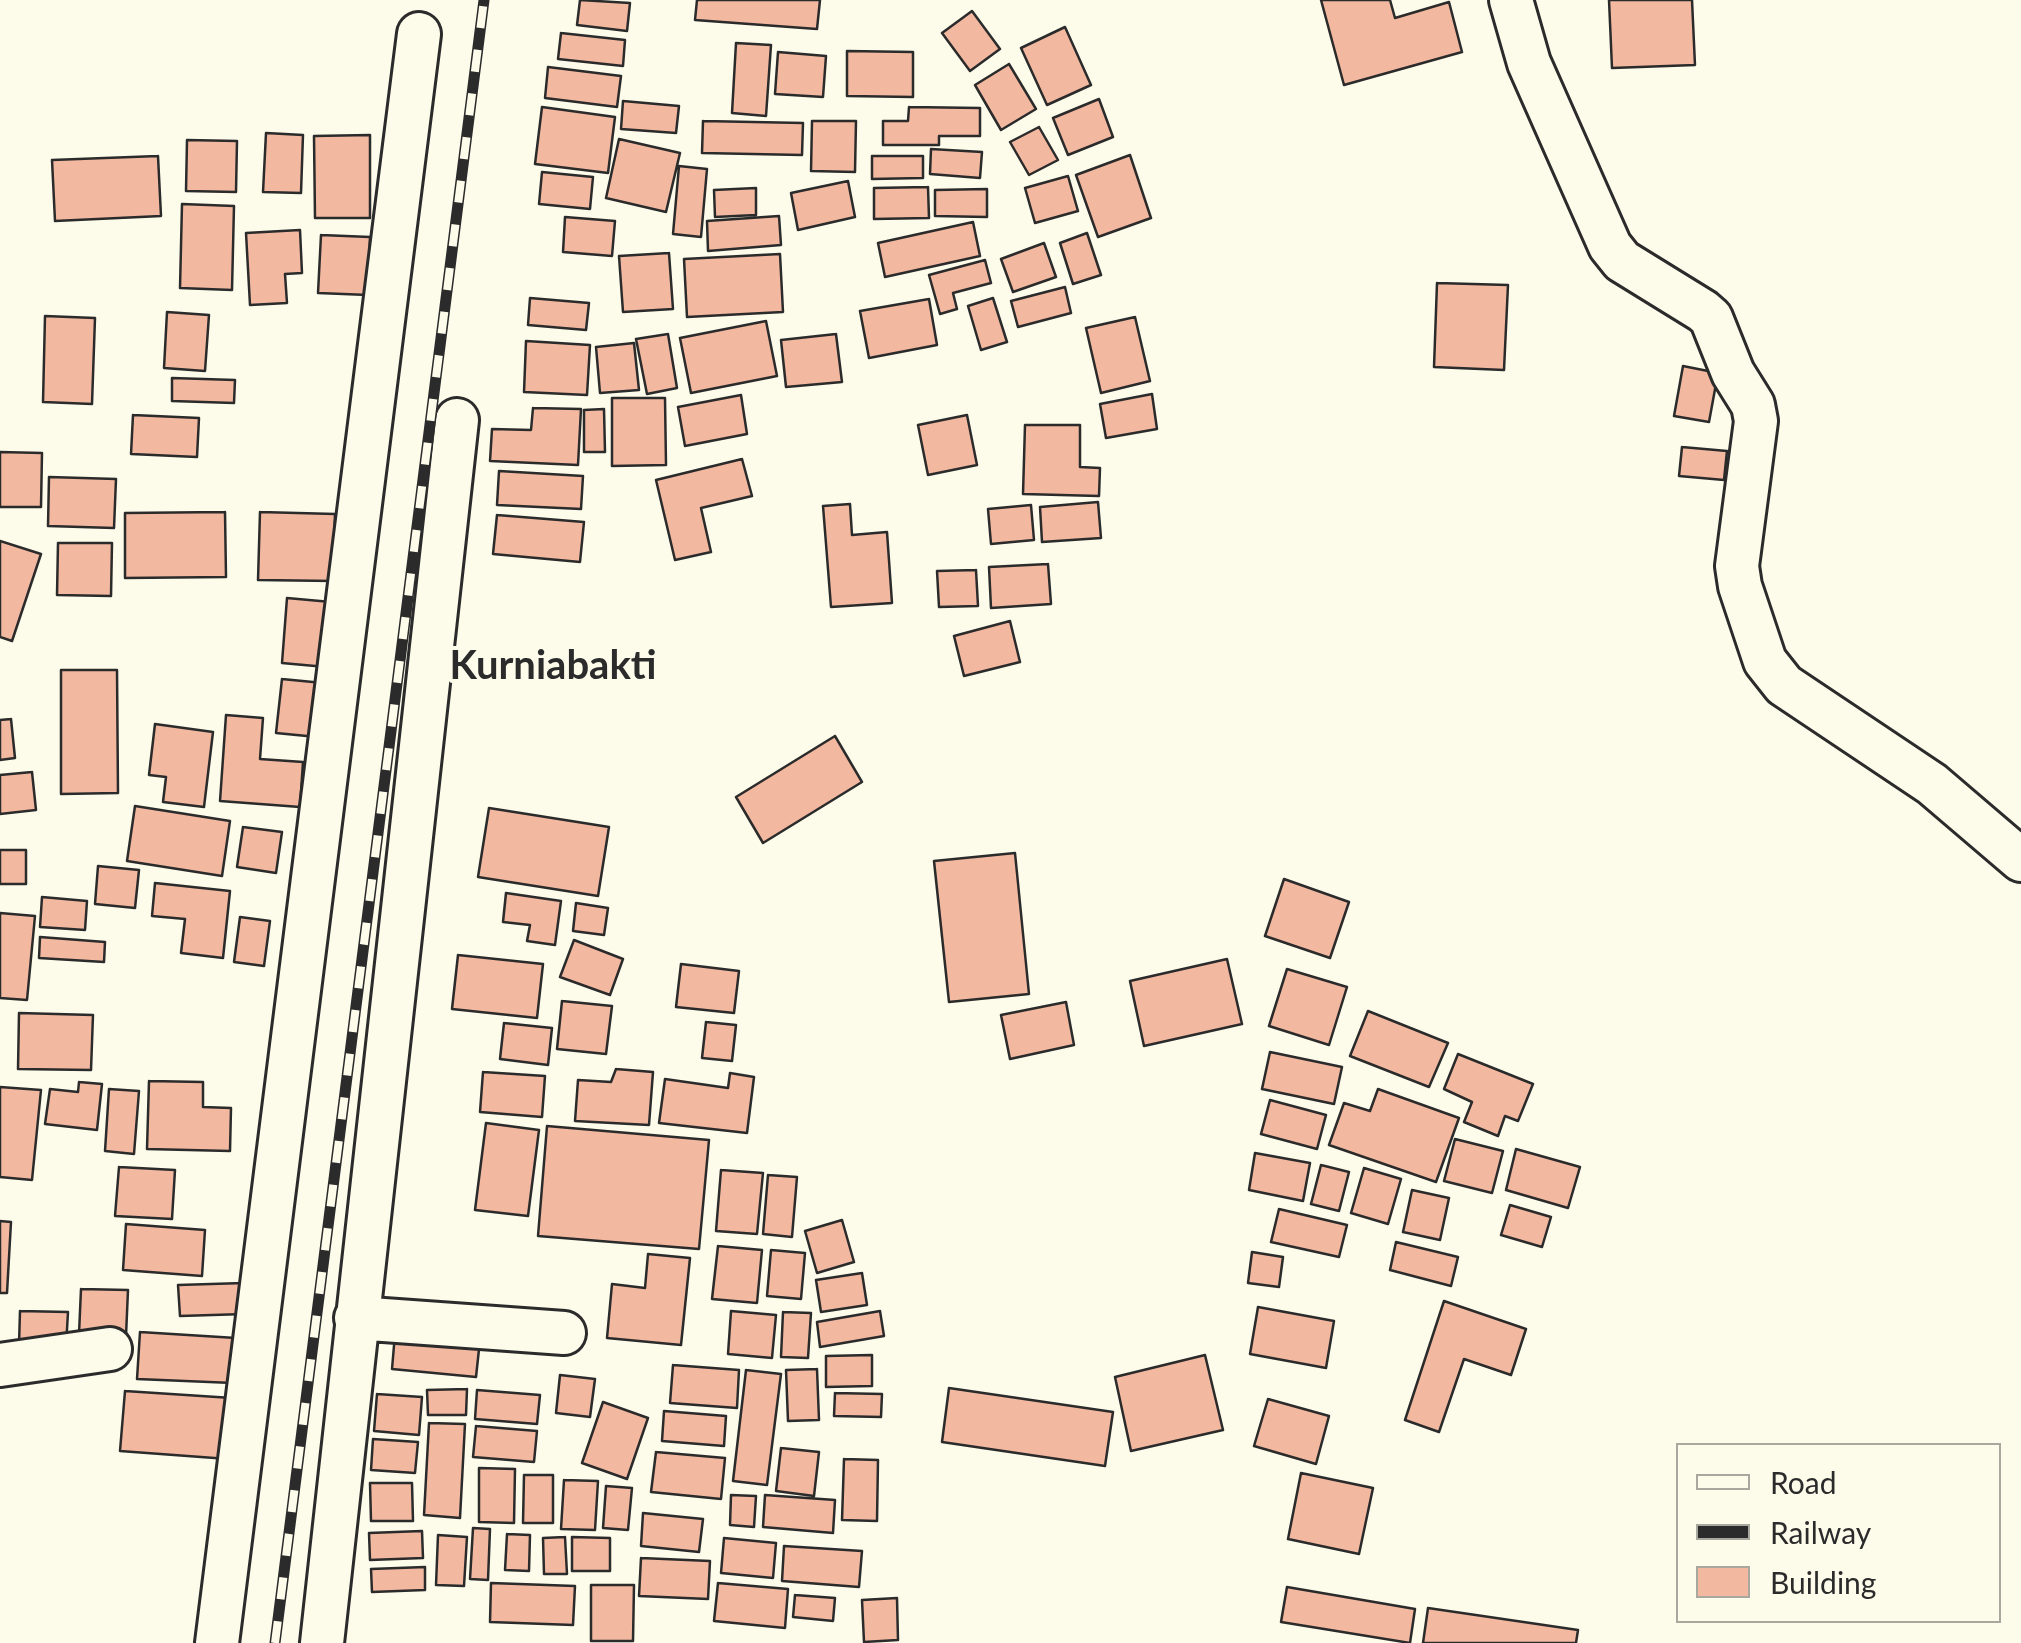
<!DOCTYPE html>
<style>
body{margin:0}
#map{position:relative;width:2021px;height:1643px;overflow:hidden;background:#fdfbea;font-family:Lato,sans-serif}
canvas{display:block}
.legend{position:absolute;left:1676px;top:1443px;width:325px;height:180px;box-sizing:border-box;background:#fdfbea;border:2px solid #a9a89e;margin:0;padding:12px 18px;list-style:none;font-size:30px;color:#2b2b2b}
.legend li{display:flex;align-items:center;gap:20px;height:50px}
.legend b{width:50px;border:2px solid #a9a89e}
</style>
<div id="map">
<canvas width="2021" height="1643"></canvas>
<ul class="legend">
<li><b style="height:12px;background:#fdfbea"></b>Road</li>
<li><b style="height:12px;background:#2b2b2b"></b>Railway</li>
<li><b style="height:28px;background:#f2b8a0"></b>Building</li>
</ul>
</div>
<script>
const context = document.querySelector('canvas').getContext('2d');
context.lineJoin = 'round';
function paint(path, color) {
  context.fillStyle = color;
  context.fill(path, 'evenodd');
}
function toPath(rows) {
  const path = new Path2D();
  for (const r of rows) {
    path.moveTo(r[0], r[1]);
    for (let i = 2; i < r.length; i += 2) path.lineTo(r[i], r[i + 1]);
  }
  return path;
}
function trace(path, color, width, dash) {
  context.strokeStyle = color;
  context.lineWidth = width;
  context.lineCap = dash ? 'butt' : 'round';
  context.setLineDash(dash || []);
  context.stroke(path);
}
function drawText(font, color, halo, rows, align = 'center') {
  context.font = font + ' Lato,sans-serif';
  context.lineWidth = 8;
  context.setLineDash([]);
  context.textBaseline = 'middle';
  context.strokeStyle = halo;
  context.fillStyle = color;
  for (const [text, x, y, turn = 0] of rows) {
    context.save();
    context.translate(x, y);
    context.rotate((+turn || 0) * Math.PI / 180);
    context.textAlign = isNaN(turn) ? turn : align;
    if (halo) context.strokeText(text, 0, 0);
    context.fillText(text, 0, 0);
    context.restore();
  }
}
const building = toPath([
 [580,0,630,3,627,31,577,25,580,0],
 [697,0,820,0,817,29,695,20,697,0],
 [1321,0,1390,0,1395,18,1449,2,1462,52,1344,85,1321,0],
 [1609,0,1692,0,1695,65,1612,68,1609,0],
 [972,11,1000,49,970,71,942,33,972,11],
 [1065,27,1091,85,1047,105,1021,48,1065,27],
 [561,33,625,40,623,66,558,59,561,33],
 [736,43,771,45,766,116,732,113,736,43],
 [847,51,913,52,913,97,847,96,847,51],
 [778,52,826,56,823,97,775,94,778,52],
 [1009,64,1036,109,1001,130,975,85,1009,64],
 [548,67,621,76,617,107,545,98,548,67],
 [1099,99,1113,137,1068,155,1053,118,1099,99],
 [623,101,679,106,676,133,621,129,623,101],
 [542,107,615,117,608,173,535,164,542,107],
 [909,107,980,108,980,136,939,136,939,145,883,145,883,121,908,121,909,107],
 [703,121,803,123,802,155,702,153,703,121],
 [812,121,856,121,855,172,811,171,812,121],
 [1039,127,1058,160,1029,175,1010,142,1039,127],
 [266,133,303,135,301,193,263,192,266,133],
 [370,135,370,218,315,218,314,136,370,135],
 [619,139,680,153,666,212,606,198,619,139],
 [187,140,237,141,236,192,186,191,187,140],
 [931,149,982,152,980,178,930,174,931,149],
 [1130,155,1151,218,1098,237,1076,175,1130,155],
 [158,156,161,216,55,221,52,160,158,156],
 [872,156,923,156,923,178,872,179,872,156],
 [679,166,707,169,701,237,673,234,679,166],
 [542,172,593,177,590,209,539,204,542,172],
 [1068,176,1078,211,1035,223,1025,188,1068,176],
 [848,181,855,217,798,230,791,193,848,181],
 [928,187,929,218,874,219,874,188,928,187],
 [756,188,756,215,715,217,714,190,756,188],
 [987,189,987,217,935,216,935,190,987,189],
 [182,204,234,206,232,290,180,288,182,204],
 [779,216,781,245,708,251,707,221,779,216],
 [565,217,615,221,612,256,563,252,565,217],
 [973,222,980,256,885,277,878,243,973,222],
 [300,230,302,273,285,274,287,303,250,305,246,233,300,230],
 [1087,233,1101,275,1073,284,1060,243,1087,233],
 [321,235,370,237,368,295,318,293,321,235],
 [1044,243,1056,277,1013,292,1001,259,1044,243],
 [669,253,673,309,623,312,619,256,669,253],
 [780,254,783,312,687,317,684,259,780,254],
 [985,260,991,283,953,293,957,309,940,314,929,275,985,260],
 [1437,283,1508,285,1504,370,1434,367,1437,283],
 [1065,287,1071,313,1018,327,1011,301,1065,287],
 [530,298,589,303,586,330,528,325,530,298],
 [993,298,1007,342,981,350,968,306,993,298],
 [929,299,937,345,869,358,860,311,929,299],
 [167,312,209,315,205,371,164,368,167,312],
 [45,316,95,318,92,404,43,402,45,316],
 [1135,317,1150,381,1101,393,1086,328,1135,317],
 [766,321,777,376,691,393,680,338,766,321],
 [668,334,677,388,647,394,636,339,668,334],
 [836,334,842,382,786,387,781,340,836,334],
 [526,341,590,345,587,395,524,392,526,341],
 [634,343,639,390,600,393,596,347,634,343],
 [1683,366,1718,373,1709,422,1674,416,1683,366],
 [172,378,235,380,234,403,172,401,172,378],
 [1152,394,1157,429,1106,438,1100,404,1152,394],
 [741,395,747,434,685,446,678,407,741,395],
 [612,398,665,398,666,465,612,466,612,398],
 [533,408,581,409,578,465,490,461,492,429,531,430,533,408],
 [604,409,605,452,584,452,584,410,604,409],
 [133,415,199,418,197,457,131,454,133,415],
 [967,415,977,465,928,475,918,425,967,415],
 [1025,425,1080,425,1080,467,1100,468,1099,496,1023,494,1025,425],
 [1682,447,1727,451,1724,480,1679,476,1682,447],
 [0,452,42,453,41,507,0,507,0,452],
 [742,459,752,496,701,508,711,552,675,560,656,480,742,459],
 [499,471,583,476,581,509,497,505,499,471],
 [49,477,116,479,114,528,48,526,49,477],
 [1098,502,1101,538,1042,542,1040,507,1098,502],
 [850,504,852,535,887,532,892,603,831,607,823,506,850,504],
 [1031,505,1034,540,991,544,988,509,1031,505],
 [225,512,226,577,125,578,125,513,225,512],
 [260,512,335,514,333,581,258,580,260,512],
 [497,515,584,522,580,562,493,554,497,515],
 [0,541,41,554,12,641,0,637,0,541],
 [58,543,112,543,111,596,57,595,58,543],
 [1048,564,1051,604,991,608,989,567,1048,564],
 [976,570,978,606,939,607,937,571,976,570],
 [287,598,331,602,326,667,282,663,287,598],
 [1010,621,1020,662,964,676,954,636,1010,621],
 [61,670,117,670,118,793,61,794,61,670],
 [282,679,323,683,317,737,276,733,282,679],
 [226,715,263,718,260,759,303,762,300,807,220,801,226,715],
 [11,719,15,758,0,760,0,720,11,719],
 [155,724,213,732,204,807,163,802,166,777,149,775,155,724],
 [835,736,862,782,763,843,736,797,835,736],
 [32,772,36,810,0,814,0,775,32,772],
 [135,806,230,821,222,876,127,861,135,806],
 [489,808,609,827,598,896,478,877,489,808],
 [243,827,282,832,276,873,237,867,243,827],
 [0,850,26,850,26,884,0,884,0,850],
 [1015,853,1029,994,949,1002,934,861,1015,853],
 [98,866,139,870,135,908,95,904,98,866],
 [1284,879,1349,902,1330,958,1265,936,1284,879],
 [155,883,230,891,223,958,181,953,185,919,152,916,155,883],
 [506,893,561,901,555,945,527,941,530,925,503,922,506,893],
 [42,897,87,901,85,930,40,927,42,897],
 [576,903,608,908,604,935,573,931,576,903],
 [0,913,35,916,27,1000,0,998,0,913],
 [240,917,270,921,264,966,234,962,240,917],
 [40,937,105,942,104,962,39,958,40,937],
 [574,940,623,959,610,995,560,977,574,940],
 [458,955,543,964,537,1018,452,1009,458,955],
 [1227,959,1242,1024,1144,1046,1130,981,1227,959],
 [681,964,739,971,734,1013,676,1007,681,964],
 [1287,969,1347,987,1329,1045,1269,1026,1287,969],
 [562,1001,612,1006,606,1054,557,1049,562,1001],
 [1066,1002,1074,1045,1010,1059,1001,1015,1066,1002],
 [1368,1011,1448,1043,1429,1087,1350,1056,1368,1011],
 [19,1013,93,1015,91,1070,18,1069,19,1013],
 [706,1022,736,1025,732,1061,702,1058,706,1022],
 [504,1023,552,1028,548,1065,500,1059,504,1023],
 [1270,1052,1342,1067,1334,1104,1262,1089,1270,1052],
 [1458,1054,1533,1084,1518,1121,1505,1116,1498,1136,1464,1122,1472,1102,1444,1089,1458,1054],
 [616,1069,653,1072,649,1125,575,1121,578,1080,611,1082,616,1069],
 [483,1072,545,1076,542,1117,480,1112,483,1072],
 [730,1073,754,1077,747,1133,659,1123,665,1079,728,1088,730,1073],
 [149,1081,203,1082,203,1107,231,1108,230,1151,147,1149,149,1081],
 [79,1082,102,1084,97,1130,45,1124,50,1089,78,1092,79,1082],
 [0,1087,41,1090,32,1180,0,1177,0,1087],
 [109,1089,139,1091,134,1154,105,1151,109,1089],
 [1378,1089,1459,1118,1436,1182,1329,1145,1344,1103,1370,1111,1378,1089],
 [1270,1100,1326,1115,1317,1149,1261,1134,1270,1100],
 [486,1123,539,1130,528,1216,475,1210,486,1123],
 [547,1126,709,1140,699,1249,538,1236,547,1126],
 [1455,1139,1503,1151,1492,1193,1444,1181,1455,1139],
 [1516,1149,1580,1167,1568,1208,1506,1190,1516,1149],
 [1255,1153,1310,1163,1303,1201,1249,1190,1255,1153],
 [1321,1165,1349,1172,1339,1211,1311,1204,1321,1165],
 [119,1167,175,1170,172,1219,115,1216,119,1167],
 [1364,1168,1401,1179,1388,1224,1351,1213,1364,1168],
 [721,1170,763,1173,757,1234,716,1231,721,1170],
 [768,1175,797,1177,792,1237,763,1234,768,1175],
 [1412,1190,1449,1198,1440,1240,1403,1232,1412,1190],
 [1510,1205,1551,1217,1542,1247,1501,1235,1510,1205],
 [1279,1209,1347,1225,1339,1257,1271,1242,1279,1209],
 [842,1220,854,1262,817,1273,805,1231,842,1220],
 [0,1221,11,1222,7,1293,0,1293,0,1221],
 [126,1224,205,1230,202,1276,123,1270,126,1224],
 [1396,1242,1458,1257,1451,1286,1390,1270,1396,1242],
 [718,1246,762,1250,757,1303,712,1299,718,1246],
 [771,1250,805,1253,801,1299,767,1296,771,1250],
 [1252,1252,1283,1257,1279,1287,1248,1283,1252,1252],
 [648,1254,690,1258,681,1345,607,1338,612,1284,645,1288,648,1254],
 [862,1273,867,1305,821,1312,816,1280,862,1273],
 [244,1283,245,1314,180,1316,178,1285,244,1283],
 [81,1289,128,1290,126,1336,79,1334,81,1289],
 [1444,1301,1526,1329,1511,1375,1464,1359,1439,1432,1405,1420,1444,1301],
 [1258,1307,1334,1321,1326,1368,1250,1354,1258,1307],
 [20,1311,68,1312,66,1347,19,1345,20,1311],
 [731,1311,776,1315,772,1358,728,1354,731,1311],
 [880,1311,884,1336,820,1347,817,1322,880,1311],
 [783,1312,811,1313,808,1358,781,1357,783,1312],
 [140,1332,236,1338,233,1383,137,1379,140,1332],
 [395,1334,480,1340,476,1377,392,1369,395,1334],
 [872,1355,872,1386,826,1387,826,1356,872,1355],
 [1205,1355,1223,1430,1131,1451,1115,1377,1205,1355],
 [673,1365,739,1370,737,1408,670,1403,673,1365],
 [817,1369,819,1420,788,1421,786,1370,817,1369],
 [746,1370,781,1374,767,1485,733,1481,746,1370],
 [560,1375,595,1379,590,1417,556,1413,560,1375],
 [949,1388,1113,1412,1105,1466,942,1442,949,1388],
 [467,1389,466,1415,428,1415,427,1390,467,1389],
 [477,1390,540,1395,537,1424,475,1419,477,1390],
 [125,1391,232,1398,228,1459,120,1451,125,1391],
 [835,1393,882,1394,881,1417,834,1416,835,1393],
 [377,1394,422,1397,419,1435,374,1431,377,1394],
 [1268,1399,1329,1416,1316,1464,1254,1446,1268,1399],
 [603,1402,648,1418,627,1479,582,1463,603,1402],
 [664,1411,726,1416,724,1446,662,1441,664,1411],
 [429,1423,465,1424,460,1518,424,1515,429,1423],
 [476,1426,537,1431,534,1462,473,1457,476,1426],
 [373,1439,418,1442,415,1473,371,1470,373,1439],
 [781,1448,819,1452,814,1496,776,1491,781,1448],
 [656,1452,725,1458,721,1499,651,1492,656,1452],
 [844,1459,878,1460,877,1521,842,1520,844,1459],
 [479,1468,515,1469,514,1523,479,1522,479,1468],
 [1301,1473,1373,1488,1359,1554,1288,1539,1301,1473],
 [524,1475,553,1475,553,1523,523,1523,524,1475],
 [564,1480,598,1481,595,1530,561,1529,564,1480],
 [370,1483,412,1483,413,1521,371,1521,370,1483],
 [606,1486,632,1488,628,1530,603,1528,606,1486],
 [731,1495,756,1496,754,1527,730,1525,731,1495],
 [765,1495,835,1500,833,1533,763,1527,765,1495],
 [643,1513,703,1519,699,1552,641,1546,643,1513],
 [473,1528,490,1529,488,1580,470,1579,473,1528],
 [422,1531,423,1558,370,1560,369,1533,422,1531],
 [507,1534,530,1535,529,1571,505,1570,507,1534],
 [438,1535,467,1537,464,1586,436,1585,438,1535],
 [565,1537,567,1574,544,1574,543,1538,565,1537],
 [572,1537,610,1538,610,1571,572,1571,572,1537],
 [724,1538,776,1543,773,1578,721,1573,724,1538],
 [784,1546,862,1551,859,1587,782,1581,784,1546],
 [641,1558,710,1561,708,1599,639,1596,641,1558],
 [425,1567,425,1590,372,1592,371,1569,425,1567],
 [491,1583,575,1586,573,1625,490,1622,491,1583],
 [718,1583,788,1589,785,1628,714,1621,718,1583],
 [591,1585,634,1585,633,1641,591,1641,591,1585],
 [1287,1587,1415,1609,1410,1643,1281,1622,1287,1587],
 [795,1595,835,1598,833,1621,793,1617,795,1595],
 [897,1598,898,1640,864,1642,862,1600,897,1598],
 [1428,1608,1578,1630,1576,1643,1423,1643,1428,1608]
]);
paint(building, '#f2b8a0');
trace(building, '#2b2b2b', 2.5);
const minor = toPath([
 [1511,0,1529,63,1610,246,1622,261,1703,311,1711,318,1733,373,1753,405,1756,421,1737,566,1740,586,1765,661,1784,685,1932,784,2021,860],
 [356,1318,564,1333],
 [0,1365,110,1349],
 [217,1643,419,34],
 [322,1643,457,420]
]);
trace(minor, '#2b2b2b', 48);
trace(minor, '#fdfbea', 42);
const rail = toPath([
 [275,1643,484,0]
]);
trace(rail, '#2b2b2b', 11);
trace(rail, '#fdfbea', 8, [22]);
drawText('bold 40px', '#2b2b2b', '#fdfbea', [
 ["Kurniabakti",553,666]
]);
</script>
